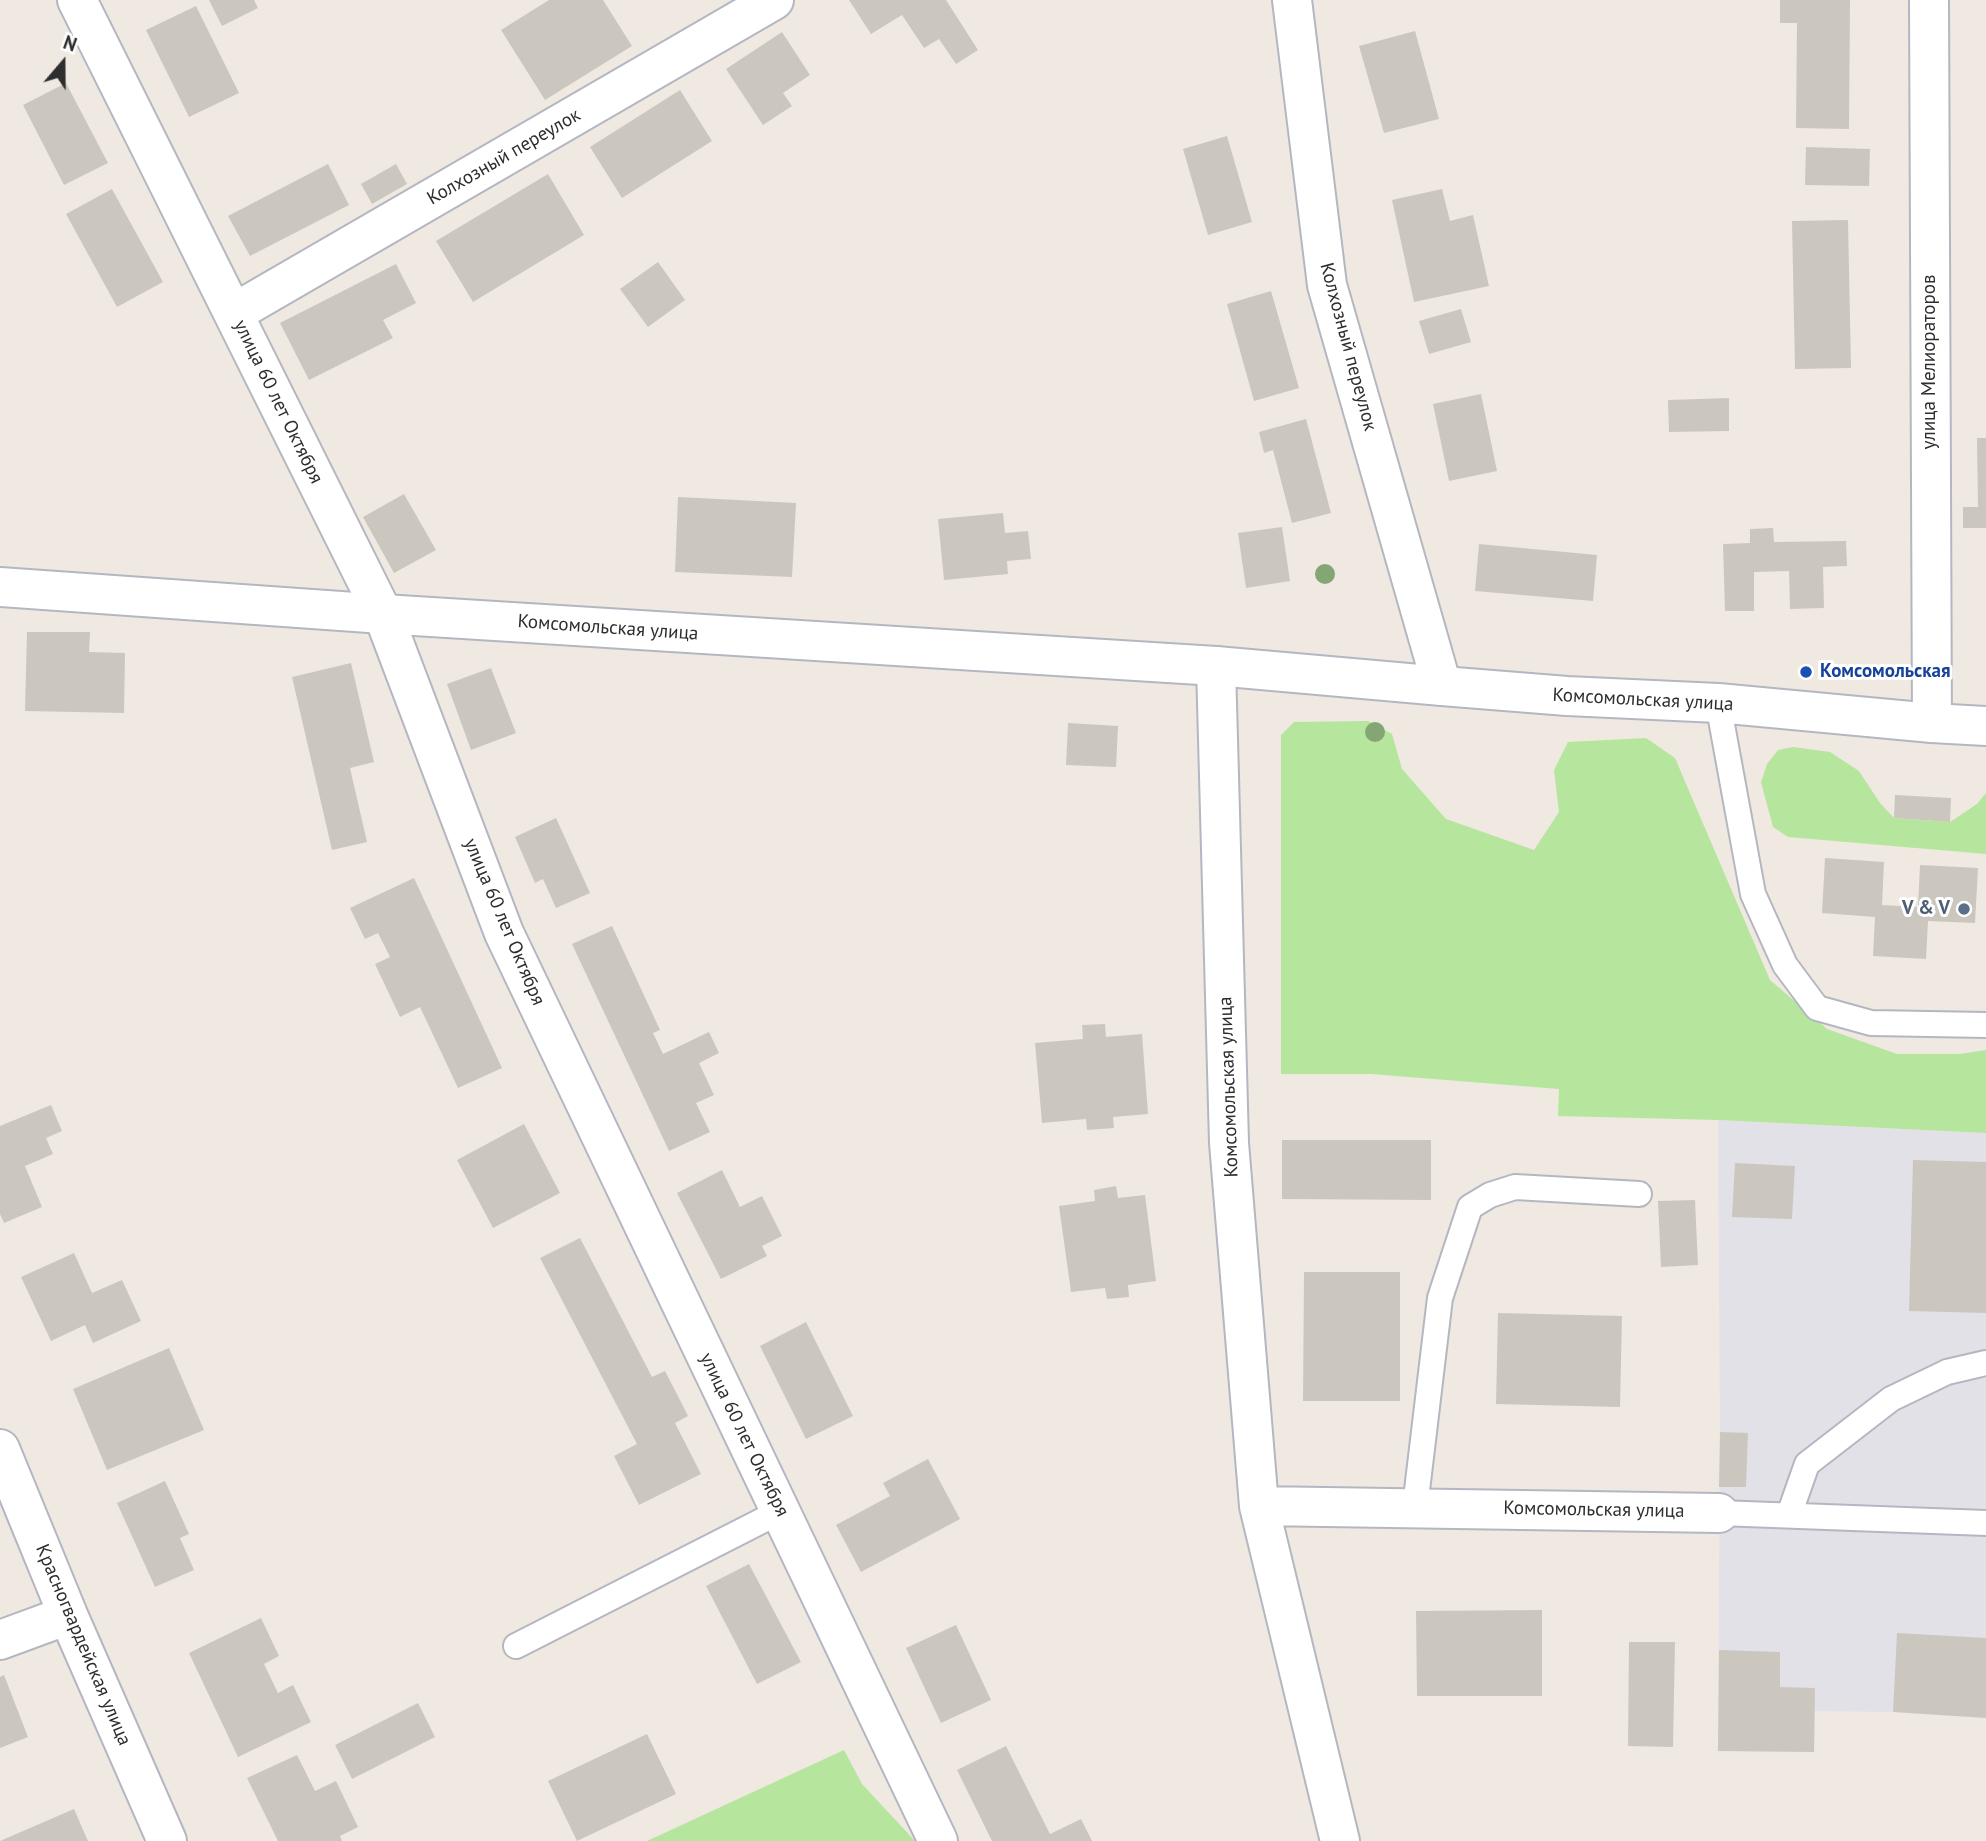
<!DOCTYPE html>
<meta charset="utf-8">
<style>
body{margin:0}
#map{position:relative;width:1986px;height:1841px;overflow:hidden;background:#efe9e1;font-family:"PT Sans",sans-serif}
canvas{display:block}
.north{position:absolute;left:28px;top:28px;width:70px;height:70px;-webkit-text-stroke:5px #fff;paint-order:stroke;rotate:20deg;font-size:19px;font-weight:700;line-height:28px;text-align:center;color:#2e2e2e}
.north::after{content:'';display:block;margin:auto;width:24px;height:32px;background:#2e2e2e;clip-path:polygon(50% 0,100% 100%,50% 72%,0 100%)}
</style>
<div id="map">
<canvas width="1986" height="1841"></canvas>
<div class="north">N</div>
</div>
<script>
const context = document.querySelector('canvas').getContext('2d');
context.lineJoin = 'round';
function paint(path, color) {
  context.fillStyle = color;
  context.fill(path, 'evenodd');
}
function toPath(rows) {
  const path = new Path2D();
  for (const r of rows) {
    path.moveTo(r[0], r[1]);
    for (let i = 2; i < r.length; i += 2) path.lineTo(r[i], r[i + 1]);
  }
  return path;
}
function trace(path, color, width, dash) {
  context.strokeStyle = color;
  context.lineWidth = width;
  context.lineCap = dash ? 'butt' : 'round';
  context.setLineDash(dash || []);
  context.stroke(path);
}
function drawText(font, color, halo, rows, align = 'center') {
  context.font = font + ' "PT Sans",sans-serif';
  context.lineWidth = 6;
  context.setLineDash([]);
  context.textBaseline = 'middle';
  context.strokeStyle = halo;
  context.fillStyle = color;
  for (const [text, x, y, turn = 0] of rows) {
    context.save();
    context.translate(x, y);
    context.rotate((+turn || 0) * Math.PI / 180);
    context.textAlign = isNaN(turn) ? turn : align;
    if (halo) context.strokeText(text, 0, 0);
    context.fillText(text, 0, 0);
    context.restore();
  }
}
paint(toPath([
 [1718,1120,1986,1133,1986,1718,1893,1712,1815,1711,1814,1752,1718,1751,1720,1432]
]), '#e3e1e8');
paint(toPath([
 [1368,721,1392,734,1402,769,1446,819,1534,850,1559,812,1554,770,1568,742,1646,738,1675,758,1770,980,1827,1029,1897,1054,1960,1054,1986,1050,1986,1133,1718,1120,1558,1116,1559,1089,1371,1074,1281,1074,1281,735,1294,722],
 [1793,747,1830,752,1859,771,1880,803,1894,818,1950,822,1977,804,1986,793,1986,854,1788,837,1773,827,1761,782,1767,764,1778,750],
 [844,1750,862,1784,915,1841,647,1841]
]), '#b6e59e');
paint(toPath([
 [209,0,254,0,258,8,222,26],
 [549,0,603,0,632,46,545,100,501,30],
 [849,0,946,0,978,50,956,64,939,39,924,48,902,15,871,34],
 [1780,0,1850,0,1849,129,1796,128,1797,23,1780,23],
 [196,6,239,93,189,117,146,30],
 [1415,31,1439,119,1384,133,1359,46],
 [782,32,810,75,783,93,792,106,763,125,726,69],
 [66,83,108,163,64,185,23,105],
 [680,90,712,141,622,198,590,147],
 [1227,136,1252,222,1208,235,1183,149],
 [1806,147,1870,149,1869,186,1805,185],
 [328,164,349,205,250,256,228,216],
 [396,164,407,184,372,204,361,184],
 [548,174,584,235,473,302,436,241],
 [112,189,163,282,117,307,66,214],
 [1442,189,1450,221,1473,215,1489,286,1414,302,1392,200],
 [1848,220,1851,368,1795,369,1792,221],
 [658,262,685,300,648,327,620,289],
 [396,264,416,303,383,320,393,338,309,380,280,323],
 [1271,291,1299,388,1254,401,1227,304],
 [1461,309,1471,342,1429,354,1419,321],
 [1481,394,1497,471,1449,481,1433,404],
 [1729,398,1729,431,1669,432,1668,400],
 [1306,419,1331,513,1292,523,1273,450,1264,453,1259,432],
 [1977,438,1986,438,1986,528,1963,528,1963,507,1978,507],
 [404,494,436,550,394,573,363,517],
 [678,497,796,503,792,577,675,572],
 [1003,513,1005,533,1028,531,1031,559,1007,561,1008,574,944,580,938,519],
 [1282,527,1290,581,1246,588,1238,533],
 [1773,528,1774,542,1846,541,1847,566,1823,567,1824,608,1790,609,1789,571,1754,572,1754,611,1725,611,1723,544,1750,543,1750,529],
 [1479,544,1597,555,1593,601,1475,591],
 [27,632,90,632,89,652,125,653,124,713,25,711],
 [351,663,374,762,350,768,367,842,332,850,292,677],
 [491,668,516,733,471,750,447,684],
 [1068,723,1118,726,1116,767,1066,765],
 [1895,795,1951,798,1950,822,1894,818],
 [556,818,590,893,556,908,543,879,535,883,515,837],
 [1825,858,1884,862,1882,905,1918,907,1920,865,1978,868,1975,923,1928,921,1926,959,1873,956,1875,917,1822,913],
 [414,878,502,1068,458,1088,420,1007,400,1017,375,964,390,957,378,933,365,939,350,908],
 [612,926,660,1030,653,1033,663,1054,709,1032,719,1053,699,1063,714,1095,696,1103,710,1132,669,1151,572,944],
 [1105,1024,1106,1037,1142,1034,1148,1114,1113,1117,1114,1128,1087,1130,1086,1119,1042,1123,1035,1043,1083,1039,1082,1025],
 [51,1105,62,1131,46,1138,53,1154,25,1166,42,1207,4,1223,0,1214,0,1126],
 [524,1124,560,1193,493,1228,457,1160],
 [1282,1140,1431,1140,1431,1200,1282,1199],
 [1913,1160,1986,1162,1986,1313,1909,1311],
 [1735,1163,1795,1166,1792,1219,1732,1217],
 [722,1170,740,1207,762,1196,782,1236,762,1246,767,1256,721,1279,677,1193],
 [1116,1186,1118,1198,1145,1195,1156,1281,1128,1285,1129,1297,1107,1299,1105,1288,1071,1292,1059,1206,1095,1201,1094,1190],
 [1695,1200,1698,1265,1661,1267,1658,1201],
 [580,1238,652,1377,665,1371,681,1402,688,1416,675,1423,701,1474,639,1505,614,1456,637,1444,540,1258],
 [74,1253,92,1293,122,1280,141,1321,93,1343,85,1325,51,1341,21,1277],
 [1304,1272,1400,1272,1400,1401,1303,1401],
 [1498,1313,1622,1316,1620,1407,1496,1404],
 [806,1322,853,1416,806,1439,760,1346],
 [169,1348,204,1430,107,1470,73,1389],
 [1720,1432,1748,1433,1746,1487,1719,1487],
 [928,1459,960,1519,861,1572,836,1525,890,1496,883,1483],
 [165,1481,189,1534,180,1538,194,1570,155,1587,117,1503],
 [749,1564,801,1662,757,1684,706,1586],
 [1542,1610,1542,1696,1417,1696,1416,1611],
 [261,1618,279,1656,264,1664,278,1693,293,1685,311,1722,238,1757,189,1653],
 [956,1625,991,1700,941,1723,906,1648],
 [1897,1633,1986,1638,1986,1718,1893,1712],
 [1629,1642,1675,1642,1673,1747,1628,1746],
 [1719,1650,1780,1652,1780,1687,1815,1688,1814,1752,1718,1751],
 [4,1675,28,1737,0,1748,0,1677],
 [418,1703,435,1737,352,1779,335,1745],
 [647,1734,676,1794,577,1841,548,1781],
 [1006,1746,1050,1834,1081,1819,1092,1841,992,1841,957,1770],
 [297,1755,315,1791,336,1781,358,1827,340,1836,342,1841,278,1841,247,1778],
 [74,1809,88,1841,0,1841]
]), '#cbc7bf');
const lane = toPath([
 [1718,703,1753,894,1785,965,1817,1008,1871,1023,1986,1025],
 [1415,1507,1440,1298,1470,1207,1490,1195,1515,1187,1639,1194],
 [1719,1513,1986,1523],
 [1789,1515,1807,1464,1891,1399,1947,1372,1986,1363],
 [516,1646,781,1511]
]);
const street = toPath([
 [77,0,383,614,504,933,938,1841],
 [1292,0,1327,285,1442,686],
 [1929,0,1932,723],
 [234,313,774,0],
 [1216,666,1229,1143,1259,1506,1340,1841],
 [0,1449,68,1615,167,1841],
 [1259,1506,1719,1513],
 [0,1640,68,1615]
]);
const secondary = toPath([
 [0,587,383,614,1216,666,1442,686,1567,696,1718,703,1932,723,1986,726]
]);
trace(lane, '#b4b7c1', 28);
trace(street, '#b4b7c1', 42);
trace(secondary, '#b4b7c1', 42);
trace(lane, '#fff', 24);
trace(street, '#fff', 38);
trace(secondary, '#fff', 38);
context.fillStyle = '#84a574';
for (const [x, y] of [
 [1325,574],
 [1375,732]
]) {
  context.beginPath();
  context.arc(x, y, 10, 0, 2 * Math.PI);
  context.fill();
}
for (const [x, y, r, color] of [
 [1806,672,7,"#1a4fb4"],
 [1964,909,7,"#5c6f8a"]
]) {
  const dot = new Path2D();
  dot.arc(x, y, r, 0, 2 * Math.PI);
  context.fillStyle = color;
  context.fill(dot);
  trace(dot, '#fff', 2.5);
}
drawText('19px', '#2e2e2e', '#fff', [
 ["Колхозный переулок",504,157,-30],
 ["Колхозный переулок",1348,347,75],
 ["улица Мелиораторов",1930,362,-90],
 ["улица 60 лет Октября",278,402,64],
 ["Комсомольская улица",608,628,4],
 ["Комсомольская улица",1643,700,3],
 ["улица 60 лет Октября",504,922,67],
 ["Комсомольская улица",1229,1087,-92],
 ["улица 60 лет Октября",744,1435,64],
 ["Комсомольская улица",1594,1510,1],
 ["Красногвардейская улица",83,1645,67]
]);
drawText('bold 19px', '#164399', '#fff', [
 ["Комсомольская",1820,672]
], 'left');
drawText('bold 19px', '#4e5e75', '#fff', [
 ["V & V",1950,909]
], 'right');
</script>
